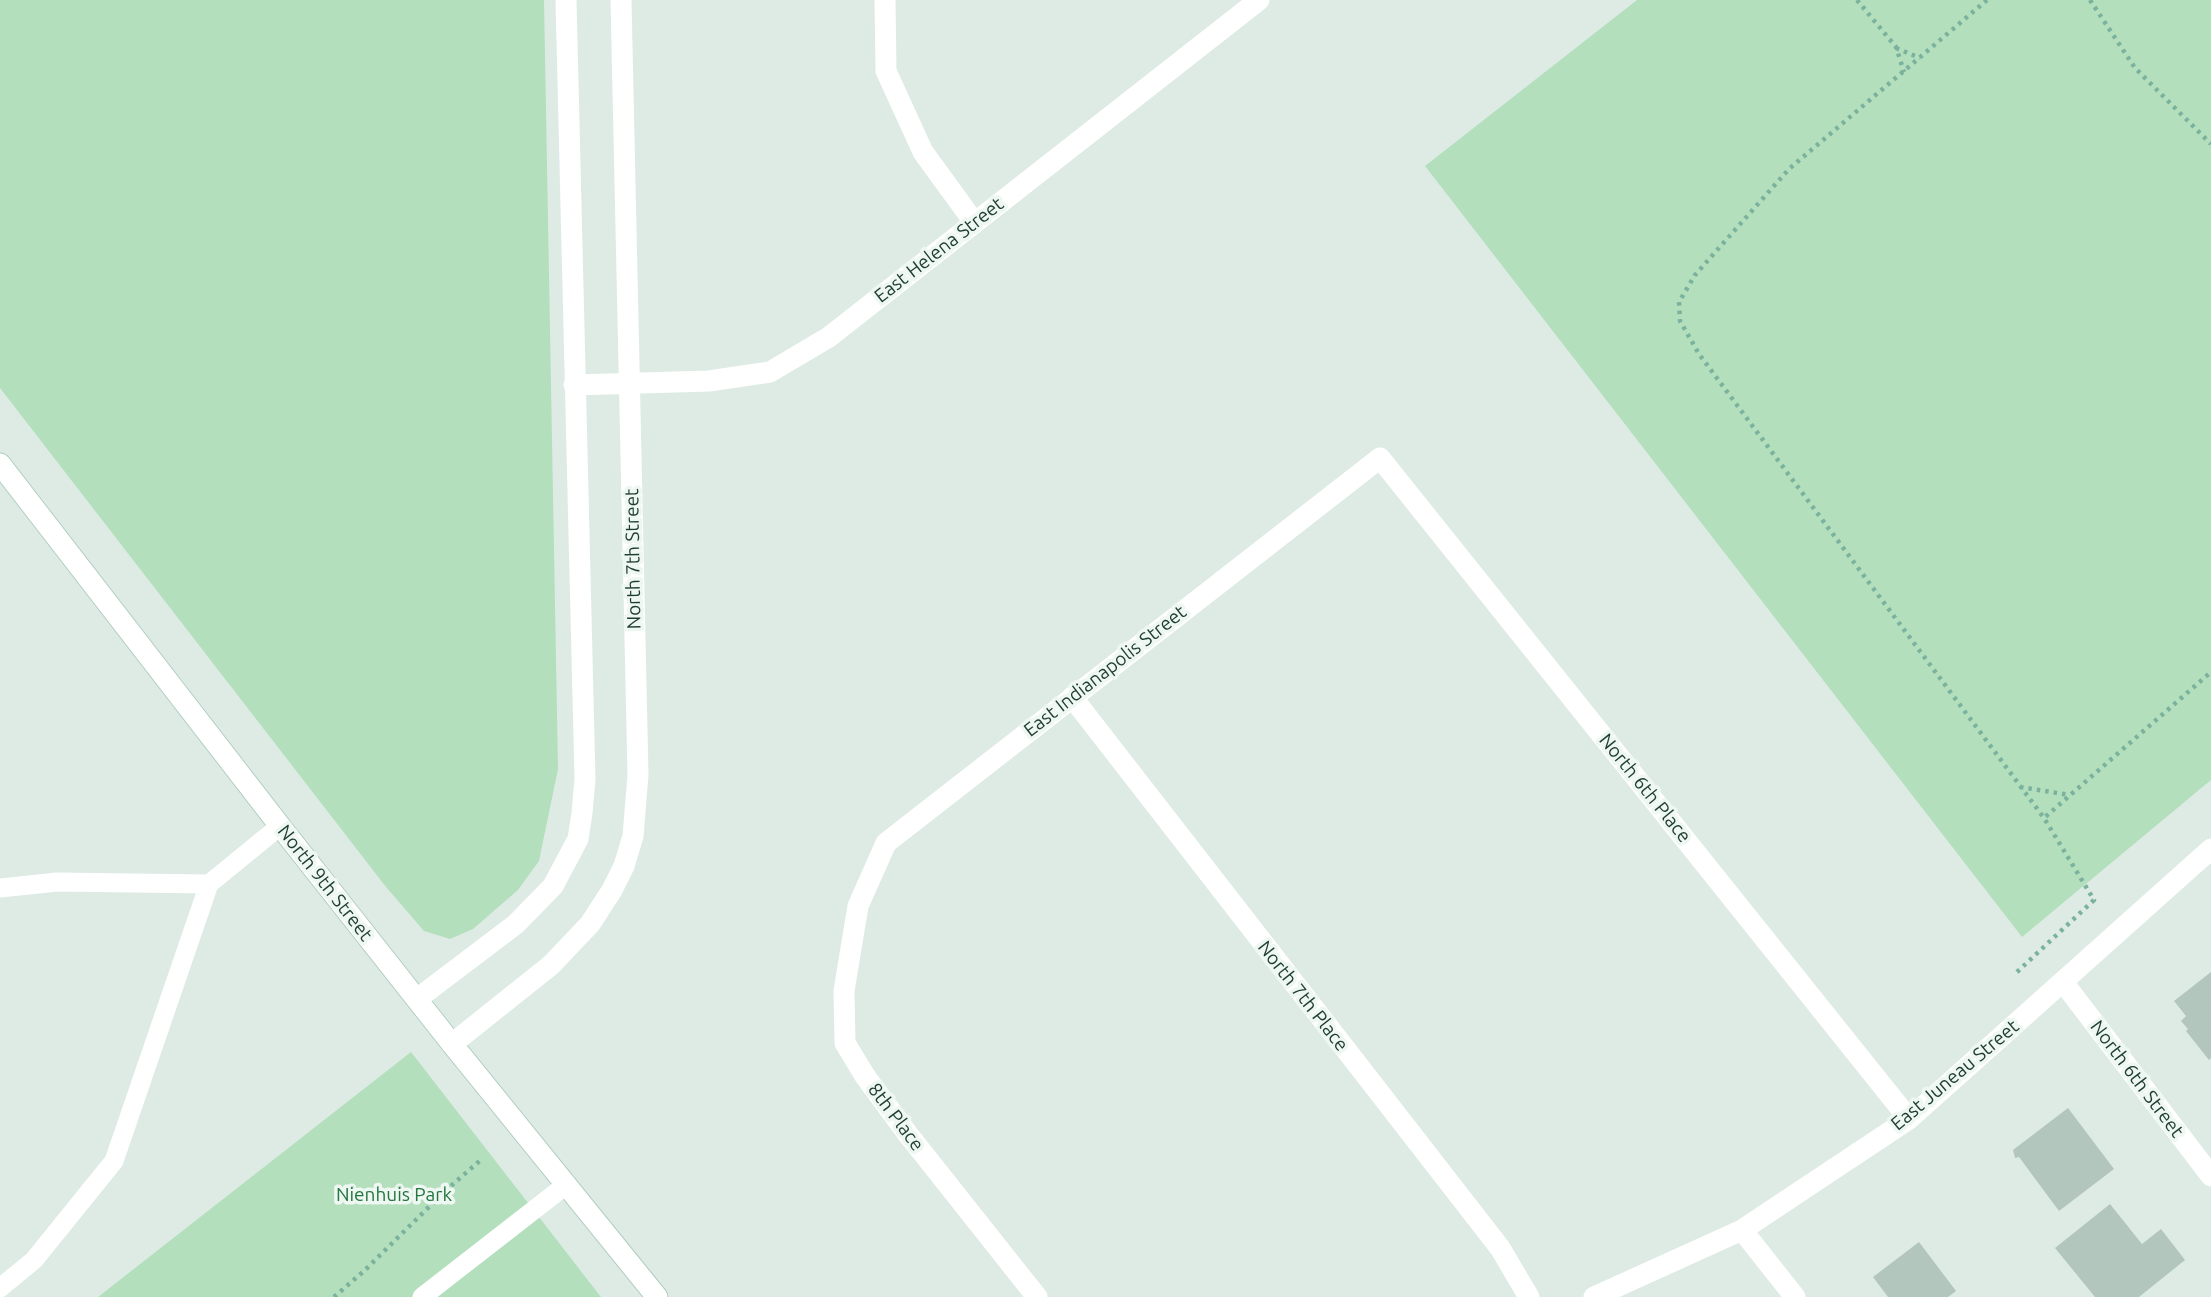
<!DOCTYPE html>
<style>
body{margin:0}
canvas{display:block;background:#ddebe4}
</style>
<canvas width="2211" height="1297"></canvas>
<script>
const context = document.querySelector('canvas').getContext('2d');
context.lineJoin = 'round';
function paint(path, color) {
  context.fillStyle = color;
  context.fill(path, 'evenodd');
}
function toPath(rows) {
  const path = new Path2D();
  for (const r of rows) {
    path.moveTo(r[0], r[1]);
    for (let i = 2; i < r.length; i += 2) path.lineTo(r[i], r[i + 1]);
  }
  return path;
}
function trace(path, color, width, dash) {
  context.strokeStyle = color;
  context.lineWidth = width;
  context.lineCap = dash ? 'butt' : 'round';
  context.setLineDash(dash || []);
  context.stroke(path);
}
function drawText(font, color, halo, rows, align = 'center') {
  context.font = font + ' Ubuntu,sans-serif';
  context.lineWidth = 7;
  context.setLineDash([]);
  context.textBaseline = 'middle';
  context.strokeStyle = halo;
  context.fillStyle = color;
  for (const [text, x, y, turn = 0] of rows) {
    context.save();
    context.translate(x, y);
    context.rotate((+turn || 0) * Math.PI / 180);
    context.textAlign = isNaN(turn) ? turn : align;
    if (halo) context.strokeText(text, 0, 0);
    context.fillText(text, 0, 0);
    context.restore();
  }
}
paint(toPath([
 [0,0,544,0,558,769,539,861,518,890,473,929,450,939,424,931,386,887,0,388],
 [1637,0,2211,0,2211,780,2022,937,1425,166],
 [411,1052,601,1297,98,1297]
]), '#b4dfbd');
paint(toPath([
 [2211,972,2211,1058,2209,1060,2186,1031,2188,1029,2181,1021,2186,1016,2174,1001],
 [2068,1108,2114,1169,2059,1211,2019,1157,2015,1158,2013,1150],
 [2110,1204,2142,1244,2161,1229,2185,1260,2139,1297,2095,1297,2055,1248],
 [1919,1242,1956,1291,1948,1297,1888,1297,1873,1277]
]), '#b2c6bd');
const secondary = toPath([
 [0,464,280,826,452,1044,657,1297]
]);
trace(secondary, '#b0ccc0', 23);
trace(toPath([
 [1857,0,1896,47,1904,72],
 [1987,0,1789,169,1695,275,1679,302,1680,321,1699,354,2044,818,2211,672],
 [2090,0,2135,68,2211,144],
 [1896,48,1920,58],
 [2020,787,2070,795],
 [2017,972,2094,900,2044,818],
 [334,1297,364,1271,444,1192,483,1158]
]), '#7bb29d', 4.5, [3.5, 5]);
trace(toPath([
 [0,888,57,882,209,884,280,826],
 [0,1288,34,1260,114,1161,209,884],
 [422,1297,566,1185]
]), '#fff', 19);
trace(toPath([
 [885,0,886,71,923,152,974,222],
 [574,385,709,381,770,372,829,337,1259,0],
 [1072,697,1500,1248,1529,1297],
 [2063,982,2211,1176],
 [417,999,516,924,553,886,578,839,582,813,585,779,566,0],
 [452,1044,551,965,590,924,612,890,624,866,633,836,638,775,621,0],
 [1742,1230,1795,1297],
 [1037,1297,907,1133,865,1076,845,1043,844,991,858,906,886,843,1380,458,1909,1119],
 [1594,1297,1742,1230,1909,1119,2211,849]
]), '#fff', 21);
trace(secondary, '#fff', 21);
drawText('19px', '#1e3c32', '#eef7f2', [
 ["East Helena Street",939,250,-38],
 ["North 7th Street",633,559,-91],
 ["East Indianapolis Street",1105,671,-38],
 ["North 6th Place",1645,788,51],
 ["North 9th Street",325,883,52],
 ["North 7th Place",1303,996,52],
 ["East Juneau Street",1955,1075,-40],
 ["North 6th Street",2137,1079,53],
 ["8th Place",896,1117,53]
]);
drawText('19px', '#24763f', '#eef7f2', [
 ["Nienhuis Park",394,1195]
]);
</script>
